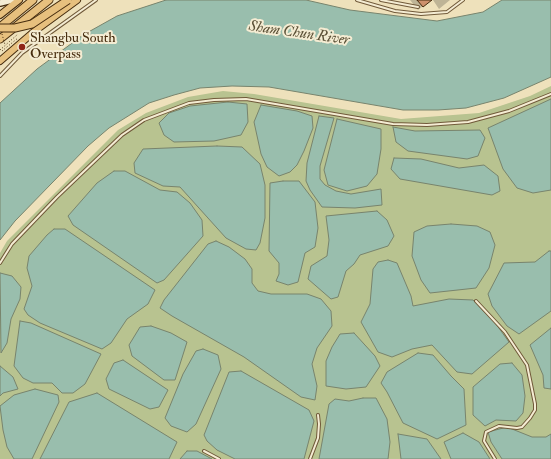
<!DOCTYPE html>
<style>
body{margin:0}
canvas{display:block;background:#eee1bb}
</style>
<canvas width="551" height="459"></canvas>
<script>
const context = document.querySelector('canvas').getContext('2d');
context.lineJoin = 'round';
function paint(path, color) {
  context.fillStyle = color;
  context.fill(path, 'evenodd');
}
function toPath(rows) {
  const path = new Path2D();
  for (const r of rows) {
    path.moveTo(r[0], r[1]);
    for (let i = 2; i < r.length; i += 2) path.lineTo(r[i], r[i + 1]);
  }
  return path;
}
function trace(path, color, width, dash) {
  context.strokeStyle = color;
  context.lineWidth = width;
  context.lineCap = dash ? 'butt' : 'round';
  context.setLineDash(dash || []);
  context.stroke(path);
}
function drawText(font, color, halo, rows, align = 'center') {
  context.font = font + ' "IM FELL Double Pica",serif';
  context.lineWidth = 4;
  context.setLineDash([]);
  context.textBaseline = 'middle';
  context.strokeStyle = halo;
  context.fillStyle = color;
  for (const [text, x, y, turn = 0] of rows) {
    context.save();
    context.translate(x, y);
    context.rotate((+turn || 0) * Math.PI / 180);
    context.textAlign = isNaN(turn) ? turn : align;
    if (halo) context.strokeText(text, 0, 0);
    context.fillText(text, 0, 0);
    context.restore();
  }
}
paint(toPath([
 [551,86,551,459,0,459,0,253,7,241,118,130,146,113,188,97,223,91,254,94,401,119,479,113,530,96]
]), '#b8c390');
const water = toPath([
 [166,0,306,0,350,10,437,21,483,12,502,0,551,0,551,77,504,98,466,108,438,110,403,110,269,87,232,86,200,88,174,95,149,103,109,128,88,146,15,221,0,240,0,103,37,69,83,35,117,16,166,0],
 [551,99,551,190,533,193,517,188,503,169,488,128,551,99],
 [228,102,247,104,248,122,241,135,214,141,174,142,164,135,159,123,169,113,190,106,228,102],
 [261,105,297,111,312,116,313,128,304,151,297,165,290,172,279,176,267,167,261,154,254,122,261,105],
 [319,116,334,118,320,166,320,179,325,185,336,191,351,194,381,189,382,205,355,208,322,207,310,190,306,181,307,163,319,116],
 [337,119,381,129,381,149,377,174,367,186,347,191,328,185,324,170,337,119],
 [393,127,415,131,480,130,485,138,478,156,467,159,408,151,396,142,393,127],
 [217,146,242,147,260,164,265,185,265,218,260,243,256,250,246,249,226,238,180,187,163,186,135,173,134,163,143,149,217,146],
 [394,158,421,159,459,168,484,165,498,176,500,191,492,195,400,179,391,169,394,158],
 [114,171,125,171,160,190,177,192,190,203,202,220,203,236,164,280,157,283,73,225,68,216,97,183,114,171],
 [283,181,299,181,315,202,318,228,315,247,305,253,298,282,288,285,276,281,279,274,279,263,269,251,270,183,283,181],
 [377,211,387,220,394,236,388,246,360,255,354,264,346,271,338,297,331,299,308,279,311,266,327,256,329,240,326,216,377,211],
 [451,224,477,226,490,232,495,245,489,268,476,288,430,293,421,280,412,256,414,232,427,226,451,224],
 [54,229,65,229,155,290,148,304,127,319,111,343,102,349,40,323,28,315,24,309,32,286,27,268,29,256,47,235,54,229],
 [216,241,229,247,245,259,252,269,252,283,258,291,271,294,307,294,321,299,331,311,332,326,317,348,312,364,317,386,315,400,301,397,244,357,172,316,160,308,164,300,208,244,216,241],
 [549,251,551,251,551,311,519,334,507,326,492,306,488,294,504,263,535,262,549,251],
 [388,260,397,263,411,296,413,306,449,299,473,300,496,324,509,342,472,374,457,372,432,345,412,349,392,357,378,352,361,322,370,304,373,269,378,262,388,260],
 [0,273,12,276,21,287,20,299,11,319,7,343,1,353,0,273],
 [20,321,31,323,101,354,85,384,73,393,62,393,52,383,33,383,23,378,14,366,20,321],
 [151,326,171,333,187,342,175,380,164,380,132,356,129,345,140,327,151,326],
 [551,328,551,389,544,388,543,375,530,345,551,328],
 [354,333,375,356,380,366,366,387,346,389,326,386,326,361,332,347,340,334,354,333],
 [203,349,218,355,221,369,196,424,187,432,171,426,165,418,183,374,196,351,203,349],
 [418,353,433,355,451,376,464,389,466,425,437,439,403,423,387,392,381,383,387,372,418,353],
 [123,360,168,390,159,407,150,409,109,389,106,379,114,363,123,360],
 [512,363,522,375,525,396,523,413,516,421,496,420,485,426,473,415,473,387,500,364,512,363],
 [0,366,13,377,18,389,3,393,0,396,0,366],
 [241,371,309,410,314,421,304,459,235,459,217,450,207,441,204,435,229,372,241,371],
 [35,389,58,395,59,402,32,459,14,459,7,447,3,430,0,406,14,395,35,389],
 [97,393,177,442,169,459,40,459,69,402,97,393],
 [363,398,376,398,387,419,390,442,388,459,319,459,329,404,335,399,349,401,363,398],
 [507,427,532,437,546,437,551,434,551,459,502,459,491,442,488,432,507,427],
 [463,433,479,442,490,459,451,459,444,442,463,433],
 [398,434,427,439,441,459,401,459,398,434],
 [187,451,197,451,212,459,180,459,187,451]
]);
paint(water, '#99bead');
trace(water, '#78846d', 1);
paint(toPath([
 [410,0,431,0,418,10],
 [433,0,450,0,439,9]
]), '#0003');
const building = toPath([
 [417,0,432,0,423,7,417,0]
]);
paint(building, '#cd906c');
trace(building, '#462c0e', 1);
const lane = toPath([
 [357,0,395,11,421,14,447,12,463,0],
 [381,0,418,7],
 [0,76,22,53,96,0],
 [0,263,12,244,57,197,122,135,144,120,189,103,214,100,246,99,393,124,427,125,468,122,509,111,551,94],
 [476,301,505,332,527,365,535,404,535,410,530,418,522,427,517,428,499,426,486,432,484,441,495,459],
 [204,451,219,459],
 [310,459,318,438,319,424,318,415]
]);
const secondary = toPath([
 [0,3,12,0]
]);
const primary = toPath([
 [0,15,19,0],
 [0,61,36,30,77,0]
]);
const highway = toPath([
 [0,27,33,0],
 [0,39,49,0]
]);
trace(lane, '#705939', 4);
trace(secondary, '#462c0e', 8);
trace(primary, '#462c0e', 8);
trace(highway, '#462c0e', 9);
trace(toPath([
 [0,50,18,34],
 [2,51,18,38]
]), '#462c0e', 1, [1, 2]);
trace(lane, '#f4ecd3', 2);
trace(secondary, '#f4ecd3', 5.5);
trace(primary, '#e7c07e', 6);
trace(highway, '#e7c07e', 7);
const highwayBridge = toPath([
 [0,28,15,28,32,24,68,0]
]);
trace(highwayBridge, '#462c0e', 9, []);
trace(toPath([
 [2,34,5,45]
]), '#462c0e', 1, [1, 2]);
trace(highwayBridge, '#e7c07e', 7);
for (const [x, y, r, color] of [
 [22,47,4,"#8f2418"]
]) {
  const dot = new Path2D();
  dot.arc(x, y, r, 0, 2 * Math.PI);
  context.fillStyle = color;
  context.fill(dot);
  trace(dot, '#f4ecd3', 1.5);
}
drawText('14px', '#462c0e', '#f4ecd3', [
 ["Shangbu South",30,39],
 ["Overpass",30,55]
], 'left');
drawText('italic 15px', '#5b5036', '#f4ecd3', [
 ["Sham Chun River",299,34,8]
]);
</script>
